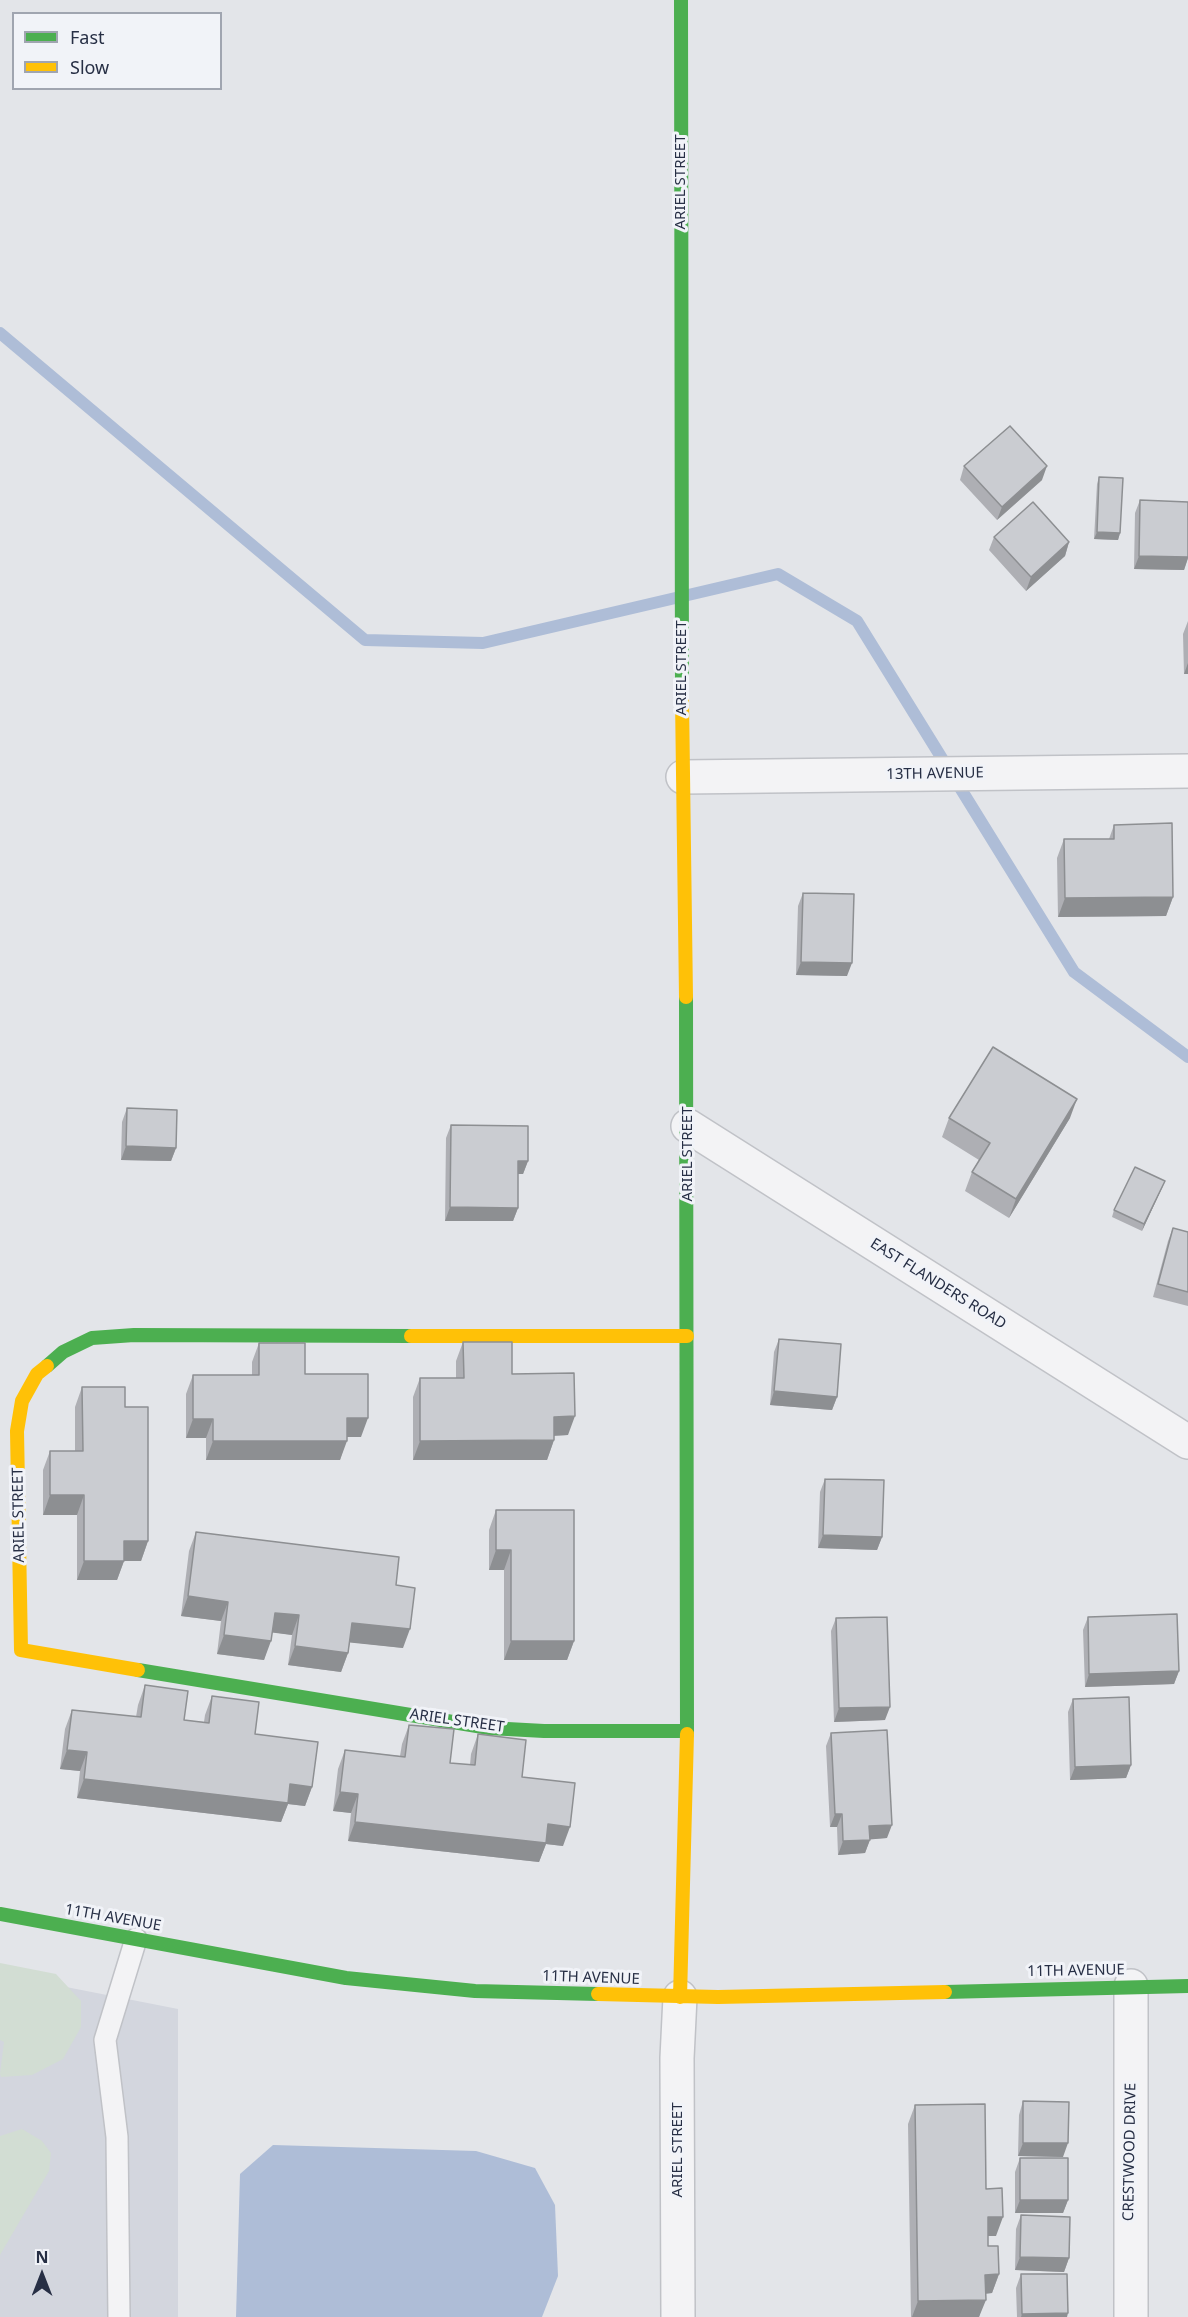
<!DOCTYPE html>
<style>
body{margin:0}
#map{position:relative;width:1188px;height:2317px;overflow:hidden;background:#e3e5e9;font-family:"Noto Sans",sans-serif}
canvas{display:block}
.legend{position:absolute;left:12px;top:12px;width:210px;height:78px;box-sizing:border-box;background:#f1f3f8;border:2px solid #a0a5b0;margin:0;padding:8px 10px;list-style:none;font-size:18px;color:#272f45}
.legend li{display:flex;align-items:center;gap:12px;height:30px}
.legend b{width:30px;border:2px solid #a0a5b0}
.north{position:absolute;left:12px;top:2245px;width:60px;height:60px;-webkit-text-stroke:4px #f1f3f8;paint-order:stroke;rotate:0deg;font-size:16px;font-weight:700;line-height:24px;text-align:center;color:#272f45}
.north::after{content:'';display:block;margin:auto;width:21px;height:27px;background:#272f45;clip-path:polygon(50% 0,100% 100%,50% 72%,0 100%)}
</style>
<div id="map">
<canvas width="1188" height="2317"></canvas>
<ul class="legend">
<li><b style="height:8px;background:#4caf50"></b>Fast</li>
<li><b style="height:8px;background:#ffc107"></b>Slow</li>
</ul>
<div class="north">N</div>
</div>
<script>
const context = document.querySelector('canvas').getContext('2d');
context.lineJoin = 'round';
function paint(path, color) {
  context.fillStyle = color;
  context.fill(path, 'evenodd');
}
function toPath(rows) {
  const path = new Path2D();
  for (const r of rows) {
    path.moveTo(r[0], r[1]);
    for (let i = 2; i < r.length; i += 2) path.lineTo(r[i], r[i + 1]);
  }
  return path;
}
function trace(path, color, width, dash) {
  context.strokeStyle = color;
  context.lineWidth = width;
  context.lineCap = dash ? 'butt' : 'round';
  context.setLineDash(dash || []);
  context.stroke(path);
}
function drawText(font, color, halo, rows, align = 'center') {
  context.font = font + ' "Noto Sans",sans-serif';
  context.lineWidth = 6;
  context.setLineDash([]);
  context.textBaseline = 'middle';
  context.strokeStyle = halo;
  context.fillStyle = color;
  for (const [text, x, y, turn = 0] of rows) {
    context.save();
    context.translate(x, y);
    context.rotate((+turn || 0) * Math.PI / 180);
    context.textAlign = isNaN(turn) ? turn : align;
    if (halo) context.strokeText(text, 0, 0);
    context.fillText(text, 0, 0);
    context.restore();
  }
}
paint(toPath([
 [0,1974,178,2009,178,2317,0,2317]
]), '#d3d6de');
paint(toPath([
 [0,1963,56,1974,81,2001,81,2027,63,2059,32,2075,1,2077,0,2074,4,2042,0,2040],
 [22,2129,42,2141,51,2153,49,2171,0,2255,0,2136]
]), '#d2ddd3');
paint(toPath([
 [273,2145,476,2151,535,2168,555,2205,558,2276,542,2317,236,2317,240,2174]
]), '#aebdd7');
trace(toPath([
 [0,333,365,640,483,643,778,574,857,621,1074,972,1188,1057]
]), '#aebdd7', 12);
const lane = toPath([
 [119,2317,117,2137,105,2040,136,1939]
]);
const street = toPath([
 [683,777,1188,771],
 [688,1126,1188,1442],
 [678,2317,677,2058,680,1997],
 [1131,2317,1131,1986]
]);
trace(lane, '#c0c2c7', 24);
trace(street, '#c0c2c7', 36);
trace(lane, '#f3f3f5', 21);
trace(street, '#f3f3f5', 33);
trace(toPath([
 [681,0,682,699],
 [686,997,687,1734],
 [47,1366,63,1352,92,1338,134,1335,411,1336],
 [138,1670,489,1728,544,1731,687,1731],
 [0,1914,346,1978,475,1991,598,1994],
 [945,1992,1188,1986]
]), '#4caf50', 14);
trace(toPath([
 [682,699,686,997],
 [411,1336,687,1336],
 [47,1366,37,1374,22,1401,17,1431,21,1650,138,1670],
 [598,1994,718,1997,945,1992],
 [680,1997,687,1734]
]), '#ffc107', 14);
paint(toPath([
 [964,466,1042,480,997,520,960,480],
 [1099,477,1120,533,1118,540,1094,539,1097,484],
 [1140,500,1188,502,1188,558,1184,570,1134,569,1135,513],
 [994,537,1069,542,1065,556,1026,591,989,550],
 [1188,621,1188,674,1184,674,1183,634],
 [1114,825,1173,897,1166,916,1058,917,1057,858,1064,839,1109,839],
 [803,893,847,976,796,975,798,906],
 [127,1108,176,1148,171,1161,121,1160,122,1122],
 [949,1118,1070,1118,1009,1218,965,1191,972,1172,979,1160,942,1137],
 [451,1125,528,1161,523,1174,518,1174,518,1208,513,1221,445,1221,446,1138],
 [1165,1181,1142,1231,1112,1217,1114,1210],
 [1173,1228,1188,1232,1188,1306,1153,1297,1168,1241],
 [779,1339,837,1397,832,1410,770,1405,774,1352],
 [463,1342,512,1374,568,1435,554,1436,554,1440,547,1460,413,1460,413,1397,420,1378,456,1378,456,1361],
 [259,1343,305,1374,361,1437,347,1437,340,1460,206,1460,206,1438,186,1438,186,1394,193,1375,252,1375,252,1362],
 [82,1387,125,1407,148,1541,141,1561,124,1561,117,1580,77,1580,77,1515,43,1515,43,1470,50,1451,75,1451,75,1407],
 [825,1479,882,1537,877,1550,818,1548,820,1492],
 [496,1510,574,1641,567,1660,504,1660,504,1570,489,1570,489,1530],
 [196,1532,396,1585,403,1648,350,1642,348,1653,341,1672,288,1665,292,1635,272,1632,264,1660,217,1654,221,1621,181,1616,189,1551],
 [1088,1617,1179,1671,1174,1684,1085,1687,1083,1630],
 [836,1618,885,1720,834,1722,831,1631],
 [145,1685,184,1720,204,1722,205,1715,212,1696,312,1787,305,1806,288,1804,281,1822,77,1798,80,1771,60,1769,65,1729,72,1710,136,1717,138,1705],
 [1073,1699,1131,1765,1126,1778,1070,1780,1068,1712],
 [409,1725,450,1763,470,1765,471,1754,478,1734,522,1777,563,1846,546,1844,539,1862,348,1841,351,1813,333,1811,338,1769,345,1750,400,1756,402,1744],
 [831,1733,887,1838,870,1839,865,1853,838,1855,837,1827,830,1827,826,1746],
 [1023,2101,1063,2157,1018,2156,1019,2115],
 [915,2105,986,2189,996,2236,988,2236,988,2246,999,2274,992,2293,986,2294,979,2317,911,2317,908,2124],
 [1020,2158,1068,2200,1063,2213,1015,2213,1015,2172],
 [1021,2215,1069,2258,1064,2272,1015,2270,1016,2229],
 [1021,2274,1067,2317,1017,2317,1016,2288]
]), '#aeafb4');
paint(toPath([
 [1047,466,1042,480,997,520,1002,507],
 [1097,532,1120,533,1118,540,1094,539],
 [1069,542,1065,556,1026,591,1031,577],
 [1139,556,1188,557,1188,558,1184,570,1134,569],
 [1188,663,1188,674,1184,674],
 [1173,897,1166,916,1058,917,1065,898],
 [801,962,852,963,847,976,796,975],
 [1077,1099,1070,1118,1009,1218,1016,1199],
 [126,1146,176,1148,171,1161,121,1160],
 [518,1161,528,1161,523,1174,513,1174],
 [1165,1181,1162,1188,1142,1231,1144,1224],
 [450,1207,518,1208,513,1221,445,1221],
 [774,1391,837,1397,832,1410,770,1405],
 [575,1416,568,1435,547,1436,554,1417],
 [347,1418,368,1418,361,1437,340,1437],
 [193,1419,213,1419,206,1438,186,1438],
 [554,1440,547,1460,413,1460,420,1441],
 [213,1441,347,1441,340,1460,206,1460],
 [50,1495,84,1495,77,1515,43,1515],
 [823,1535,882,1537,877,1550,818,1548],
 [124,1541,148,1541,141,1561,117,1561],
 [496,1550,511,1550,504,1570,489,1570],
 [84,1561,124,1561,117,1580,77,1580],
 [188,1596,228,1602,221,1621,181,1616],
 [275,1613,299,1615,292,1635,268,1632],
 [352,1623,410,1629,403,1648,345,1642],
 [224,1635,271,1641,264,1660,217,1654],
 [511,1641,574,1641,567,1660,504,1660],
 [295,1646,348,1653,341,1672,288,1665],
 [1179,1671,1174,1684,1085,1687,1089,1674],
 [890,1707,885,1720,834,1722,839,1708],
 [67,1750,87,1752,80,1771,60,1769],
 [1131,1765,1126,1778,1070,1780,1075,1767],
 [84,1779,290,1784,312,1787,305,1806,288,1804,281,1822,77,1798],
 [340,1792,358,1794,351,1813,333,1811],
 [835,1814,842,1814,837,1827,830,1827],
 [355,1822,548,1824,570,1827,563,1846,546,1844,539,1862,348,1841],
 [892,1825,887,1838,864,1840,869,1826],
 [870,1840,865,1853,838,1855,843,1841],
 [1023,2143,1068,2143,1063,2157,1018,2156],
 [1020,2200,1068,2200,1063,2213,1015,2213],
 [988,2217,1003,2217,996,2236,981,2236],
 [1020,2257,1069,2258,1064,2272,1015,2270],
 [999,2274,992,2293,978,2294,985,2275],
 [986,2300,979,2317,912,2317,918,2301],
 [1068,2313,1067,2317,1021,2317,1022,2314]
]), '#8d8f92');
const building = toPath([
 [1010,426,1047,466,1002,507,964,466,1010,426],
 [1099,477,1123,478,1120,533,1097,532,1099,477],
 [1140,500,1188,502,1188,557,1139,556,1140,500],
 [1033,502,1069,542,1031,577,994,537,1033,502],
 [1172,823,1173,897,1065,898,1064,839,1114,839,1114,825,1172,823],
 [803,893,854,894,852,963,801,962,803,893],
 [993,1047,1077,1099,1016,1199,972,1172,990,1143,949,1118,993,1047],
 [127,1108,177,1110,176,1148,126,1146,127,1108],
 [451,1125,528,1126,528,1161,518,1161,518,1208,450,1207,451,1125],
 [1135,1167,1165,1181,1144,1224,1114,1210,1135,1167],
 [1173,1228,1188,1232,1188,1292,1158,1284,1173,1228],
 [779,1339,841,1344,837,1397,774,1391,779,1339],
 [463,1342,512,1342,512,1374,574,1373,575,1416,554,1417,554,1440,420,1441,420,1378,464,1378,463,1342],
 [259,1343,305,1343,305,1374,368,1374,368,1418,347,1418,347,1441,213,1441,213,1419,193,1419,193,1375,259,1375,259,1343],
 [82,1387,125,1387,125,1407,148,1407,148,1541,124,1541,124,1561,84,1561,84,1495,50,1495,50,1451,83,1451,82,1387],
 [825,1479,884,1480,882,1537,823,1535,825,1479],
 [496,1510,574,1510,574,1641,511,1641,511,1550,496,1550,496,1510],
 [196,1532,399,1557,396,1585,415,1588,410,1629,352,1623,348,1653,295,1646,299,1615,275,1613,271,1641,224,1635,228,1602,188,1596,196,1532],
 [1177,1614,1179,1671,1089,1674,1088,1617,1177,1614],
 [887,1617,890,1707,839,1708,836,1618,887,1617],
 [145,1685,188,1691,184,1720,209,1723,212,1696,259,1702,255,1734,318,1742,312,1787,290,1784,288,1803,84,1779,87,1752,67,1750,72,1710,141,1717,145,1685],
 [1129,1697,1131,1765,1075,1767,1073,1699,1129,1697],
 [409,1725,454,1729,450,1763,475,1765,478,1734,526,1740,522,1777,575,1783,570,1827,548,1824,546,1843,355,1822,358,1794,340,1792,345,1750,405,1757,409,1725],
 [887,1730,892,1825,869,1826,870,1840,843,1841,842,1814,835,1814,831,1733,887,1730],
 [1023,2101,1069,2102,1068,2143,1023,2143,1023,2101],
 [985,2104,986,2189,1002,2188,1003,2217,988,2217,988,2246,998,2246,999,2274,985,2275,986,2300,918,2301,915,2105,985,2104],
 [1020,2158,1068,2158,1068,2200,1020,2200,1020,2158],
 [1021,2215,1070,2217,1069,2258,1020,2257,1021,2215],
 [1021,2274,1067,2274,1068,2313,1022,2314,1021,2274]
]);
paint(building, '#caccd1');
trace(building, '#8d8f92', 1.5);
drawText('15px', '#272f45', '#f1f3f8', [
 ["ARIEL STREET",681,182,-90],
 ["ARIEL STREET",682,668,-90],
 ["13TH AVENUE",935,774,-1],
 ["ARIEL STREET",688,1154,-90],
 ["EAST FLANDERS ROAD",938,1284,32],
 ["ARIEL STREET",19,1515,-91],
 ["ARIEL STREET",457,1721,8],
 ["11TH AVENUE",113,1918,10],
 ["11TH AVENUE",1076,1971,-1],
 ["11TH AVENUE",591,1978,2],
 ["ARIEL STREET",678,2150,-90],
 ["CRESTWOOD DRIVE",1130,2152,-89]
]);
</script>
